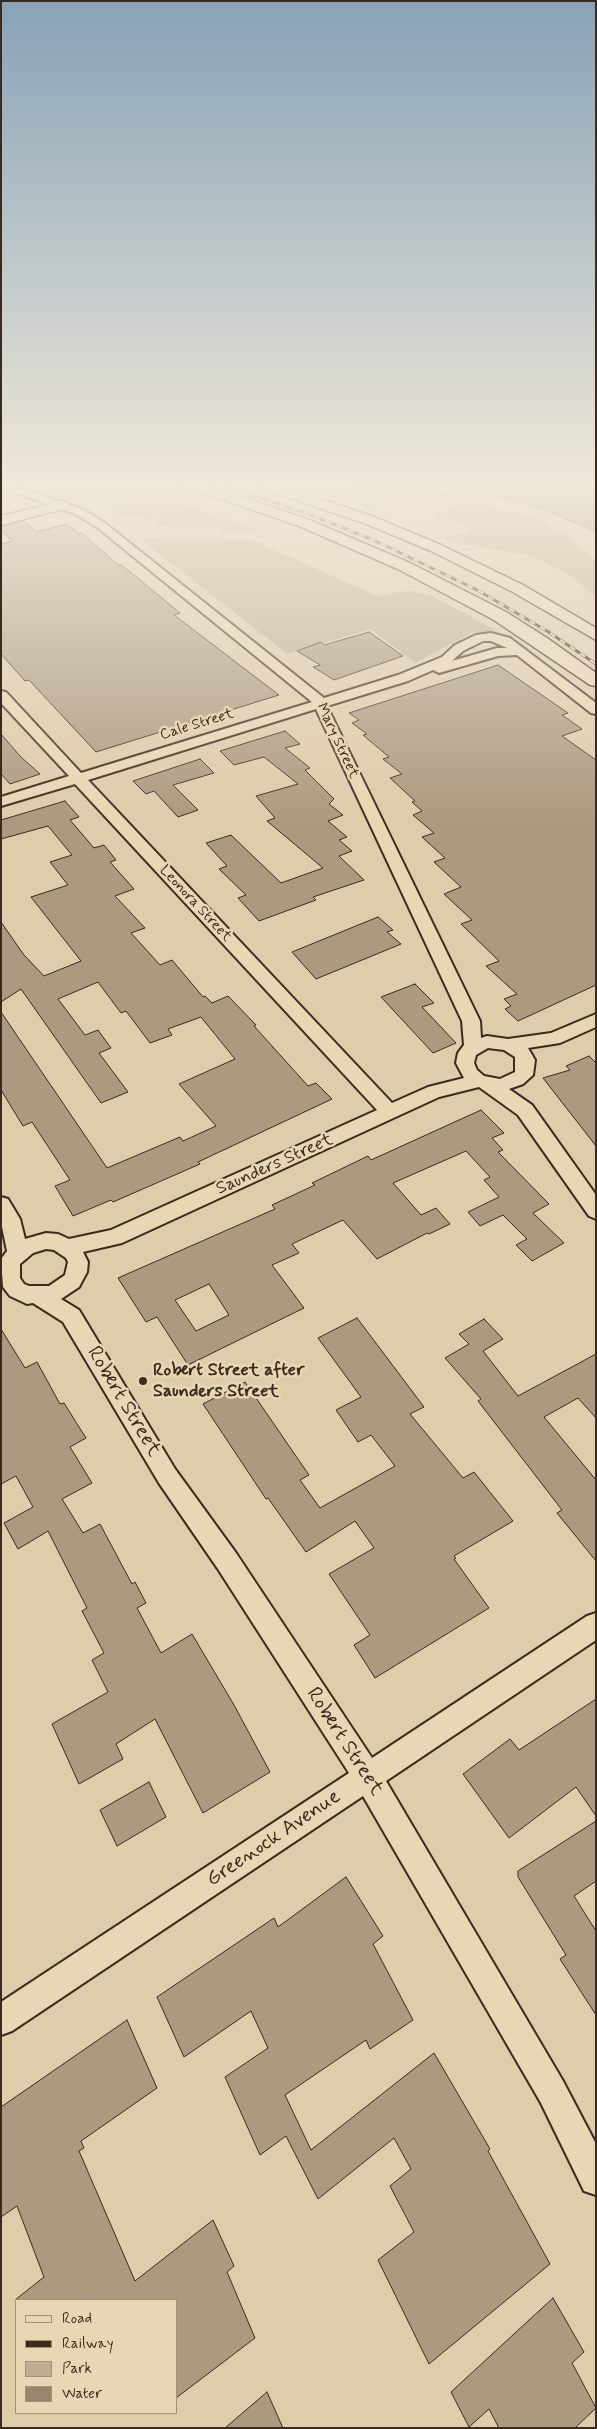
<!DOCTYPE html>
<style>
body{margin:0}
#map{position:relative;width:597px;height:2429px;overflow:hidden;background:#deccab;font-family:Mynerve,sans-serif}
canvas{display:block}
.frame{position:absolute;inset:0;border:2px solid #3b2a1e;pointer-events:none}
.legend{position:absolute;left:15px;top:2299px;width:162px;height:115px;box-sizing:border-box;background:#e8d7b4;border:1px solid #a39278;margin:0;padding:6px 9px;list-style:none;font-size:15px;color:#3b2a1e}
.legend li{display:flex;align-items:center;gap:10px;height:25px}
.legend b{width:25px;border:1px solid #a39278}
</style>
<div id="map">
<canvas width="597" height="2429"></canvas>
<div class="frame"></div>
<ul class="legend">
<li><b style="height:6px;background:#e8d7b4"></b>Road</li>
<li><b style="height:6px;background:#3b2a1e"></b>Railway</li>
<li><b style="height:14px;background:#bfae91"></b>Park</li>
<li><b style="height:14px;background:#97866d"></b>Water</li>
</ul>
</div>
<script>
const context = document.querySelector('canvas').getContext('2d');
context.lineJoin = 'round';
function paint(path, color) {
  context.fillStyle = color;
  context.fill(path, 'evenodd');
}
function toPath(rows) {
  const path = new Path2D();
  for (const r of rows) {
    path.moveTo(r[0], r[1]);
    for (let i = 2; i < r.length; i += 2) path.lineTo(r[i], r[i + 1]);
  }
  return path;
}
function trace(path, color, width, dash) {
  context.strokeStyle = color;
  context.lineWidth = width;
  context.lineCap = dash ? 'butt' : 'round';
  context.setLineDash(dash || []);
  context.stroke(path);
}
function drawText(font, color, halo, rows, align = 'center') {
  context.font = font + ' Mynerve,sans-serif';
  context.lineWidth = 5;
  context.setLineDash([]);
  context.textBaseline = 'middle';
  context.strokeStyle = halo;
  context.fillStyle = color;
  for (const [text, x, y, turn = 0] of rows) {
    context.save();
    context.translate(x, y);
    context.rotate((+turn || 0) * Math.PI / 180);
    context.textAlign = isNaN(turn) ? turn : align;
    if (halo) context.strokeText(text, 0, 0);
    context.fillText(text, 0, 0);
    context.restore();
  }
}
paint(toPath([
 [38,481,109,483,128,499,186,505,219,519,231,520,256,529,259,533,220,532,221,528,218,527,160,526,155,520,119,513,109,506,88,501,76,494,49,488],
 [319,486,385,497,388,499,370,509,317,487],
 [453,505,489,505,499,510,522,514,542,521,553,530,567,535,596,561,596,597,570,575,531,556,466,545,444,538,470,531,460,523,438,519,434,513,451,510],
 [146,538,253,540,379,597,397,592,410,591,430,595,498,631,471,633,415,663,371,629,287,654,142,540]
]), '#bfae91');
const water = toPath([
 [325,481,596,481,596,532,542,509,514,500,452,494,398,496,325,481]
]);
paint(water, '#97866d');
trace(water, '#72614d', 1);
const building = toPath([
 [24,521,36,532,67,524,79,534,82,533,118,565,120,564,140,580,180,613,174,615,279,695,96,752,29,680,25,681,1,654,1,544,12,541,1,530,1,527,24,521],
 [369,632,403,656,334,680,313,667,320,665,297,651,321,642,324,645,369,632],
 [498,665,568,713,562,715,582,729,562,736,596,760,596,985,518,1021,505,1009,511,1006,504,999,517,994,486,966,499,961,461,924,472,920,444,894,461,887,434,862,445,858,422,837,434,833,413,815,422,811,412,802,415,801,390,778,402,774,383,759,389,757,363,735,367,734,352,723,359,720,349,713,498,665],
 [285,731,300,744,285,748,310,768,305,770,334,799,329,804,343,815,328,821,347,837,339,840,352,851,339,856,364,880,313,897,316,900,259,921,238,898,246,895,219,869,227,866,206,843,231,835,281,883,323,868,267,821,275,818,256,796,298,784,264,757,234,765,220,751,285,731],
 [1,734,21,757,40,774,10,784,1,774,1,734],
 [200,759,214,773,173,785,198,810,178,817,154,791,146,794,133,781,200,759],
 [65,801,79,817,70,820,94,848,104,845,116,860,110,862,134,889,115,896,145,928,131,933,160,965,172,960,203,997,205,996,212,1003,228,996,256,1025,254,1026,308,1086,316,1083,332,1099,198,1162,200,1164,113,1202,111,1200,73,1216,55,1186,70,1180,32,1122,23,1126,1,1090,1,1012,107,1168,180,1137,183,1141,216,1126,179,1084,235,1059,201,1017,168,1029,172,1035,150,1043,126,1011,121,1013,98,982,58,999,85,1035,98,1030,111,1048,99,1053,128,1092,101,1103,21,989,1,1002,1,922,24,955,44,976,81,961,31,897,68,885,50,862,72,855,48,826,1,839,1,820,65,801],
 [378,917,393,930,387,932,401,944,316,979,292,952,378,917],
 [415,984,434,1003,422,1007,456,1043,433,1053,381,997,415,984],
 [589,1056,596,1063,596,1146,543,1078,570,1070,566,1066,589,1056],
 [481,1110,504,1133,492,1138,503,1150,498,1152,549,1204,533,1213,564,1243,532,1261,516,1245,527,1239,503,1215,480,1226,468,1212,499,1197,484,1180,490,1177,466,1151,393,1183,421,1215,436,1208,450,1224,429,1234,427,1233,377,1259,343,1220,292,1244,299,1253,272,1265,304,1308,188,1365,157,1317,146,1322,118,1278,275,1209,272,1205,315,1185,312,1183,368,1156,371,1160,481,1110],
 [209,1284,229,1315,196,1331,175,1300,209,1284],
 [357,1318,424,1407,410,1414,463,1478,474,1472,513,1521,454,1556,456,1558,454,1559,489,1608,375,1678,354,1645,370,1635,329,1574,374,1548,355,1521,306,1552,268,1498,266,1499,203,1404,245,1382,309,1475,300,1480,320,1508,395,1466,371,1435,358,1442,336,1410,361,1397,318,1338,357,1318],
 [484,1319,503,1339,483,1351,518,1396,596,1354,596,1418,578,1398,544,1417,596,1480,596,1561,557,1513,562,1510,478,1401,481,1399,445,1358,469,1344,459,1334,484,1319],
 [1,1329,25,1368,37,1362,60,1404,64,1403,86,1438,70,1447,92,1483,62,1499,83,1533,100,1524,132,1584,135,1582,146,1603,137,1608,161,1653,192,1634,234,1705,270,1772,203,1813,155,1719,116,1744,123,1759,79,1784,52,1724,108,1692,92,1660,104,1653,82,1611,87,1608,48,1531,18,1549,4,1523,33,1507,16,1476,1,1484,1,1329],
 [596,1699,596,1816,576,1787,509,1838,463,1774,510,1739,519,1750,596,1699],
 [149,1782,166,1817,117,1846,100,1810,149,1782],
 [596,1821,596,1881,574,1896,596,1931,596,2015,560,1959,566,1955,518,1877,518,1871,596,1821],
 [346,1877,383,1936,373,1944,413,2020,370,2049,366,2040,285,2095,311,2150,434,2053,490,2149,488,2151,550,2264,429,2364,378,2260,414,2232,390,2186,411,2169,394,2138,318,2199,286,2136,260,2155,225,2077,268,2048,251,2011,184,2057,157,1997,274,1918,278,1927,346,1877],
 [127,2020,157,2088,81,2141,84,2148,79,2151,135,2281,213,2220,234,2266,227,2272,255,2338,176,2398,176,2300,15,2300,44,2277,17,2206,1,2217,1,2107,127,2020],
 [553,2298,584,2352,572,2363,596,2408,575,2428,499,2428,489,2409,469,2427,451,2392,553,2298],
 [267,2392,283,2428,225,2428,267,2392]
]);
paint(building, '#ab9a7f');
trace(building, '#3b2a1e', 1);
const street = toPath([
 [1,481,84,510,106,524,324,698,398,675,442,657,455,645,476,635,491,633,510,638,596,703,596,714,591,713,517,655,498,656,439,673,433,670,408,681,327,706,480,1021,481,1038,487,1036,508,1039,551,1033,596,1014,596,1027,560,1043,528,1048,535,1060,533,1075,523,1084,509,1089,532,1105,596,1195,596,1219,589,1216,518,1115,479,1087,439,1097,122,1243,83,1252,88,1262,87,1272,79,1287,61,1299,79,1310,175,1469,236,1553,372,1758,587,1616,596,1613,596,1640,386,1781,563,2081,596,2144,596,2195,584,2191,541,2103,363,1796,12,2031,1,2035,1,2002,349,1773,218,1569,159,1483,63,1322,33,1303,27,1304,10,1296,3,1287,1,1259,7,1251,1,1222,1,1197,8,1199,20,1219,25,1239,46,1233,58,1234,69,1239,111,1230,377,1110,75,784,1,806,1,797,69,776,1,703,1,691,6,692,81,773,312,702,98,528,76,514,1,488,1,481],
 [483,641,491,641,507,648,497,648,452,661,463,651,483,641],
 [316,709,462,1021,464,1045,458,1053,456,1063,464,1078,428,1087,392,1103,88,780,316,709],
 [488,1048,504,1050,515,1057,515,1072,500,1079,484,1076,477,1070,474,1063,476,1055,488,1048],
 [46,1249,54,1250,66,1258,68,1262,65,1275,49,1286,29,1286,24,1284,20,1278,20,1264,33,1253,46,1249]
]);
const secondary = toPath([
 [62,501,67,502,69,505,67,508,1,525,1,516,62,501]
]);
const highway = toPath([
 [168,481,190,481,229,492,309,520,410,563,506,612,547,638,596,673,596,686,590,685,494,620,398,569,299,526,219,498,170,484,168,481],
 [248,481,269,481,374,517,441,545,523,585,596,628,596,640,511,591,431,551,364,523,250,484,248,481]
]);
trace(street, '#3b2a1e', 4);
trace(secondary, '#3b2a1e', 3);
trace(highway, '#3b2a1e', 3);
paint(street, '#e8d7b4');
paint(secondary, '#e8d7b4');
paint(highway, '#e8d7b4');
const rail = toPath([
 [212,481,316,517,378,542,479,591,547,631,596,664]
]);
trace(rail, '#3b2a1e', 3);
trace(rail, '#e8d7b4', 2, [6]);
const sky = context.createLinearGradient(0, 0, 0, 821);
sky.addColorStop(0, '#87a2b7');
sky.addColorStop(0.59, '#f0e8d9');
sky.addColorStop(1, '#f0e8d900');
context.fillStyle = sky;
context.fillRect(0, 0, 597, 821);
for (const [x, y, r, color] of [
 [143,1381,5,"#3b2a1e"]
]) {
  const dot = new Path2D();
  dot.arc(x, y, r, 0, 2 * Math.PI);
  context.fillStyle = color;
  context.fill(dot);
  trace(dot, '#e8d7b4', 2);
}
drawText('15px', '#3b2a1e', '#e8d7b4', [
 ["Cale Street",197,725,-17],
 ["Mary Street",337,741,65],
 ["Leonora Street",195,904,47]
]);
drawText('18px', '#3b2a1e', '#e8d7b4', [
 ["Saunders Street",275,1165,-24]
]);
drawText('bold 18px', '#3b2a1e', '#e8d7b4', [
 ["Robert Street after",153,1371],
 ["Saunders Street",153,1392]
], 'left');
drawText('21px', '#3b2a1e', '#e8d7b4', [
 ["Robert Street",123,1402,59],
 ["Robert Street",344,1742,57],
 ["Greenock Avenue",274,1839,-34]
]);
</script>
